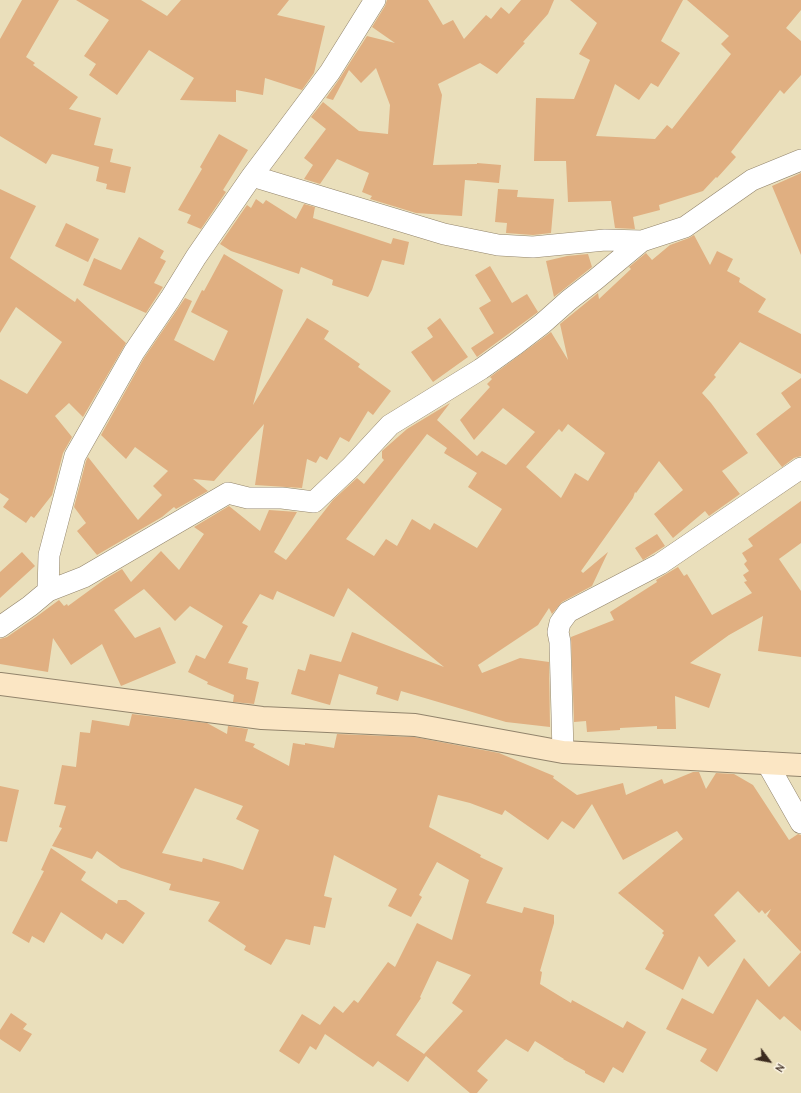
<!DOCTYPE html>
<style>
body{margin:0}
#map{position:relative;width:801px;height:1093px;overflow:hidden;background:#eadfbb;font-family:"Comic Neue",sans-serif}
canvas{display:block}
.north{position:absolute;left:749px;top:1041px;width:40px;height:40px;-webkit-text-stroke:3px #fcf5e5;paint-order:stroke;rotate:122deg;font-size:11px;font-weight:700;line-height:16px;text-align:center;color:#3b2a1e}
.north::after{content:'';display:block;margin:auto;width:14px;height:18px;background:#3b2a1e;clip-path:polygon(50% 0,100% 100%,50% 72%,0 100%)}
</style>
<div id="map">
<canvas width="801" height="1093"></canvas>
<div class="north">N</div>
</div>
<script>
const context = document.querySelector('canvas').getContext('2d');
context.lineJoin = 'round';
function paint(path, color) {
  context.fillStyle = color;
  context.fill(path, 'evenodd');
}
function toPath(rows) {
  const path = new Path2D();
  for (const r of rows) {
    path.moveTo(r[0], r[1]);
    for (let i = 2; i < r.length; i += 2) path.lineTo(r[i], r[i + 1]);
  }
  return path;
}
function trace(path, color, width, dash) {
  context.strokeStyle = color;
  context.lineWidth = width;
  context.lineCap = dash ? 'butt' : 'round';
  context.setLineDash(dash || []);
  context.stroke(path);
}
paint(toPath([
 [22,0,59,0,26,57,35,63,33,65,78,97,69,109,101,118,94,145,113,149,110,162,131,167,125,193,106,189,107,184,96,181,99,167,52,154,46,164,0,136,0,39],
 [76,0,141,0,167,16,181,0,289,0,277,15,325,26,314,73,302,90,265,78,263,95,236,90,236,102,180,100,194,78,149,50,117,95,89,75,96,64,84,56,109,20],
 [387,0,428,0,443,25,453,20,464,39,486,15,491,19,501,7,509,14,521,0,554,0,548,14,523,42,525,43,497,74,480,63,438,84,442,95,433,165,477,164,477,163,501,165,499,183,465,180,462,216,416,213,370,199,372,196,362,192,369,173,337,159,320,184,304,179,313,165,304,158,326,129,311,117,323,102,359,131,388,134,390,105,376,68,361,83,349,70,333,100,326,98,340,78,367,36,395,43,372,27,385,6],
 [570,0,683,0,661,41,680,53,658,87,651,83,639,100,615,84,596,136,655,139,667,125,672,129,731,54,721,44,729,36,687,0,801,0,801,10,786,28,801,41,801,75,784,94,780,90,731,152,736,157,717,178,716,177,703,191,659,205,660,210,633,217,635,229,615,228,611,201,568,202,566,161,534,161,536,98,574,99,590,60,579,54,597,23],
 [219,134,248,150,223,190,226,192,201,229,187,223,191,215,178,210,202,169,200,167],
 [801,173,801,255,772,186],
 [0,189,36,206,10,258,75,302,77,298,126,343,83,417,69,403,55,416,72,437,63,453,52,495,34,518,31,516,26,523,3,507,9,499,0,493,0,379,27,394,62,342,16,307,0,333],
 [498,189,518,190,517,197,554,199,551,233,533,235,506,233,507,223,495,222],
 [256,199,263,204,266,200,296,219,304,204,315,207,313,218,391,244,393,238,409,242,404,265,382,260,372,290,368,297,332,285,333,280,301,267,299,274,231,251,220,244,247,205,251,208],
 [66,223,99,239,88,262,55,246],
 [694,235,710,265,717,251,733,259,727,271,740,278,739,282,766,299,758,312,801,334,801,374,740,342,714,375,716,377,702,393,711,403,748,453,722,471,740,494,709,516,705,511,673,538,654,514,683,490,659,461,636,493,635,492,633,498,581,571,583,573,608,552,592,586,562,602,552,614,549,608,538,625,478,665,482,673,520,658,549,662,550,727,506,722,401,691,398,701,376,694,378,687,339,674,330,705,291,694,298,669,305,671,310,654,341,662,352,632,444,667,348,588,334,617,277,591,273,600,260,594,242,623,248,626,228,663,248,668,246,679,259,682,254,704,233,702,234,695,207,684,208,682,188,672,196,655,205,659,223,626,190,606,175,621,144,589,114,610,135,638,160,627,176,663,121,686,102,644,71,665,53,638,48,672,0,664,0,639,7,637,36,617,59,600,64,606,67,604,68,606,105,579,122,569,131,582,161,551,179,570,204,534,194,527,229,506,260,531,269,510,297,512,274,552,286,560,333,500,357,478,364,484,384,460,382,458,382,451,407,429,450,403,437,420,477,456,482,451,506,465,535,432,503,408,474,440,460,420,490,387,487,384,492,379,490,377,551,332,568,360,560,324,598,293,599,299,631,269,629,267,646,253,652,260,670,245,689,238],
 [568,424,605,453,588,481,575,473,561,498,526,467,559,429,562,432],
 [427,434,447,448,444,453,477,473,468,487,502,509,477,548,434,523,430,530,412,519,397,546,386,539,374,556,346,539],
 [139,237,164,251,160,258,166,261,154,283,163,287,146,313,83,285,94,258,121,270],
 [224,254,283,290,253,405,307,318,329,331,324,339,360,364,358,367,391,391,373,415,368,411,349,442,340,437,327,460,320,456,316,463,307,459,302,488,255,485,264,424,214,481,193,479,208,491,176,509,174,507,162,517,97,555,77,531,86,523,74,507,86,461,88,457,138,520,162,495,153,486,168,471,135,447,126,459,101,435,144,358,185,298,192,301,174,340,214,361,228,331,191,312,202,290,204,291],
 [588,254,592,267,554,297,546,261,567,256],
 [490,266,512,303,527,294,538,312,477,357,471,348,494,333,479,308,491,301,475,275],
 [440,318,468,357,433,382,411,352,433,337,427,328],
 [801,378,801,456,794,458,782,467,756,434,791,407,781,393],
 [801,501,801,543,779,559,801,591,801,657,758,651,763,616,729,635,690,663,721,674,709,708,675,696,676,729,657,729,657,726,620,728,620,730,587,732,586,721,574,722,571,637,614,620,610,612,657,582,656,580,678,567,684,576,687,574,712,615,752,593,744,582,747,581,743,575,749,571,744,564,747,561,742,553,753,546,748,539],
 [657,534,665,546,643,560,635,548],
 [22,552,35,566,0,598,0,572],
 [132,714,207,723,227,734,228,726,248,729,245,741,255,744,253,747,289,766,293,743,305,745,305,743,334,748,337,734,414,737,499,753,554,776,553,778,577,795,623,783,626,795,662,779,664,784,693,772,699,772,706,789,716,773,734,774,753,785,789,840,798,834,801,835,801,1031,784,1016,780,1020,757,999,717,1072,700,1061,707,1049,666,1029,682,998,713,1014,744,958,769,987,801,952,767,916,771,909,765,914,762,910,759,913,738,891,714,915,736,941,708,967,699,956,683,990,645,969,664,935,662,933,664,931,618,893,683,839,677,831,623,860,592,804,574,829,562,821,548,840,505,810,502,815,470,803,438,795,429,827,481,855,480,857,503,868,486,903,522,913,524,907,554,915,554,923,540,971,542,972,540,984,571,1003,572,1000,623,1028,627,1021,646,1032,623,1073,613,1067,604,1083,585,1073,585,1071,563,1059,564,1059,535,1041,528,1052,506,1039,477,1071,488,1080,477,1093,470,1093,426,1056,408,1082,378,1061,373,1067,325,1034,316,1050,310,1046,299,1064,279,1051,302,1014,320,1025,334,1006,343,1013,354,1000,358,1003,388,962,395,967,417,923,452,940,469,880,437,862,419,895,422,897,411,917,388,906,397,889,334,855,324,896,332,898,325,928,314,926,310,945,286,939,271,965,244,950,246,946,208,921,220,902,169,890,171,884,121,868,97,851,92,859,52,846,62,828,59,827,66,806,54,804,62,765,76,767,80,732,90,733,92,720,129,726],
 [195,788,243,806,236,819,259,830,243,870,232,866,203,858,202,862,162,853],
 [437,961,471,975,452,1003,463,1011,424,1054,396,1035,421,998,420,997],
 [0,786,19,790,7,842,0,841],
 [51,848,86,872,81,880,117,904,118,900,126,900,145,913,123,944,106,933,102,940,61,912,44,943,32,936,29,943,12,933,44,871,41,870],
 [11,1013,27,1024,23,1029,32,1034,20,1052,0,1039,0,1030]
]), '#e0af81');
const street = toPath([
 [252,176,444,234,498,245,533,247,605,240,642,241,685,227,752,180,801,160],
 [48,591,49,555,75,456,134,352,170,299,196,257,252,176,330,72,375,0],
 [0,627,30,606,48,591,84,577,228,493,248,498,282,498,314,502,351,467,390,425,481,369,516,344,542,324,569,300,595,280,642,241],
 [563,752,560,642,558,632,560,623,568,612,660,564,801,468],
 [767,763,801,823]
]);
const secondary = toPath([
 [0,684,262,718,415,725,563,752,801,765]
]);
trace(street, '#92846c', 22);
trace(secondary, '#92846c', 24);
trace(street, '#fff', 21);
trace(secondary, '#fbe6c4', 22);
</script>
